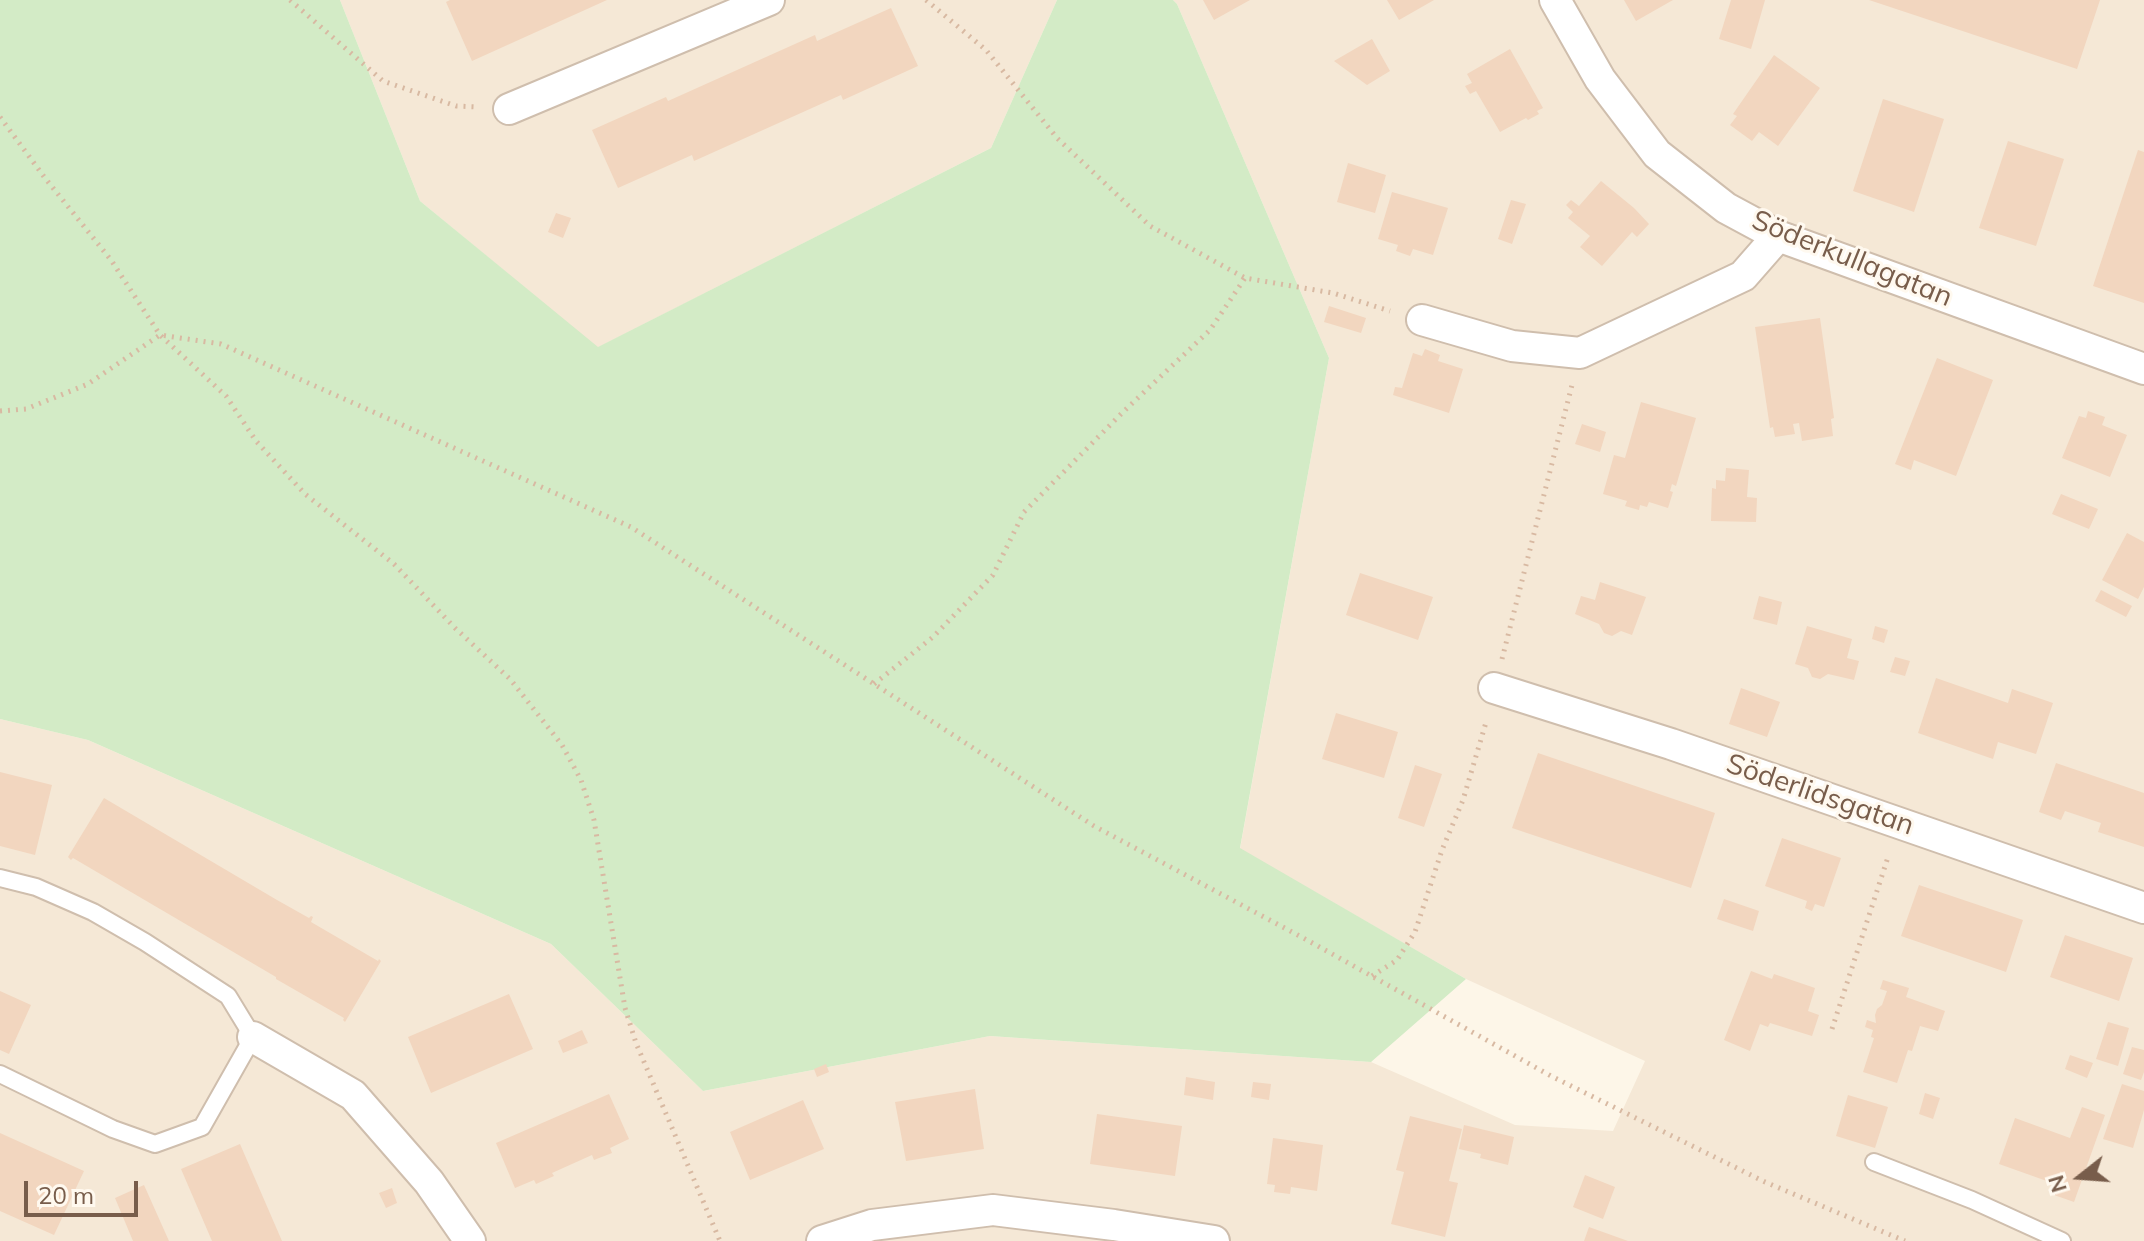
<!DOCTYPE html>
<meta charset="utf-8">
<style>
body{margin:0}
#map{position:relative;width:2144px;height:1241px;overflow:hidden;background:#fdf6e8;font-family:Mulish,sans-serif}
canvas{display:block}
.north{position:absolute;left:2040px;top:1137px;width:80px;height:80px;-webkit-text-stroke:6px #fff9ef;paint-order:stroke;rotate:253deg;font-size:22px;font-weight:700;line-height:32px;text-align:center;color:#785d4b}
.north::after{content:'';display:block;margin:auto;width:28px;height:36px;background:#785d4b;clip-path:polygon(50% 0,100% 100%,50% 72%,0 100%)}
.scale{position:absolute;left:24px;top:1181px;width:114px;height:36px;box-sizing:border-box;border:4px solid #785d4b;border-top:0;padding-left:10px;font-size:24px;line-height:28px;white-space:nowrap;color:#785d4b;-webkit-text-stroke:6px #fff9ef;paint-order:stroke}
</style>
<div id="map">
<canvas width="2144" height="1241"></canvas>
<div class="north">N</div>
<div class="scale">20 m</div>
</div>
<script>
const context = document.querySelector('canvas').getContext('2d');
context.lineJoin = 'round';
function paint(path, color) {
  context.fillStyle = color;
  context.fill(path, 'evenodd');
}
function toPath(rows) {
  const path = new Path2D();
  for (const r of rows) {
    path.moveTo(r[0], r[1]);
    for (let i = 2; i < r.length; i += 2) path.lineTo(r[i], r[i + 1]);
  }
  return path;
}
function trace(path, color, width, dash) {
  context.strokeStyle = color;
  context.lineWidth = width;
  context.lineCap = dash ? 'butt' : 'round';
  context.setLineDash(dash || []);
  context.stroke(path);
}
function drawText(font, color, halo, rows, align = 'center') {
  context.font = font + ' Mulish,sans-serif';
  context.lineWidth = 6;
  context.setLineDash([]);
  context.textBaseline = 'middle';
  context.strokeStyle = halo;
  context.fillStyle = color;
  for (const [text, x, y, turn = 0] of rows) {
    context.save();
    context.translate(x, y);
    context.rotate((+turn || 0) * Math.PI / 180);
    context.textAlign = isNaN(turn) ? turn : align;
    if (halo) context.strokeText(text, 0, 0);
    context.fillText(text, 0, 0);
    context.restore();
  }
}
paint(toPath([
 [340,0,1057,0,991,148,597,348,420,201],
 [1173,0,2144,0,2144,1241,0,1241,0,719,88,740,551,944,703,1091,990,1036,1371,1062,1515,1125,1613,1131,1645,1061,1466,979,1240,849,1329,358,1177,4]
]), '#f5e8d6');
paint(toPath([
 [0,0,340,0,420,201,598,347,991,148,1057,0,1173,0,1177,4,1329,358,1240,848,1466,979,1371,1062,990,1036,703,1091,551,944,88,740,0,719]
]), '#d3ebc6');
paint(toPath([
 [450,0,607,0,472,61,446,2],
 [1203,0,1250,0,1214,20],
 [1387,0,1434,0,1399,20],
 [1624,0,1673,0,1636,21],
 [1731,0,1765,0,1751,49,1719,39],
 [1869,0,2100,0,2077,69],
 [891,8,918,66,843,100,841,95,694,161,692,155,618,188,592,130,666,97,668,101,815,35,817,41],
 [1372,39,1390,71,1367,85,1334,61],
 [1510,49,1543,108,1537,111,1539,114,1528,120,1526,118,1500,132,1476,91,1470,94,1465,86,1472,83,1467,74],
 [1774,55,1820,88,1778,146,1759,132,1752,141,1730,125,1737,116,1733,114],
 [1883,99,1944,119,1914,212,1853,191],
 [2008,141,2064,159,2036,246,1979,228],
 [2138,150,2144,152,2144,303,2093,286],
 [1348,163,1386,175,1375,213,1337,202],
 [1601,181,1634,208,1649,224,1637,237,1632,232,1602,266,1580,247,1590,236,1568,218,1573,212,1566,205,1571,200,1579,206],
 [1392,192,1448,208,1433,255,1413,249,1410,256,1396,251,1398,245,1378,239],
 [1511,200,1526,204,1512,244,1498,239],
 [556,213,571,218,563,238,548,232],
 [1329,306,1366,318,1361,333,1324,322],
 [1820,318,1834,418,1831,419,1833,436,1802,441,1799,423,1793,424,1795,434,1775,437,1773,427,1770,428,1755,327],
 [1425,349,1440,355,1438,361,1463,369,1449,413,1393,395,1395,387,1402,388,1413,353,1422,356],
 [1937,358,1993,380,1956,476,1914,460,1911,470,1895,464],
 [1641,402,1696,418,1676,486,1672,484,1670,491,1673,492,1668,508,1649,502,1647,507,1640,505,1639,510,1625,506,1627,501,1603,494,1614,455,1625,458],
 [2088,411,2105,417,2102,425,2127,435,2110,477,2062,458,2079,416,2086,418],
 [1582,424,1606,432,1600,452,1575,444],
 [1726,468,1749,470,1747,497,1757,498,1756,522,1711,521,1712,488,1716,489,1716,480,1725,481],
 [2061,494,2098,509,2089,529,2052,514],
 [2127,533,2144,542,2144,587,2138,599,2102,580],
 [1360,573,1433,597,1418,640,1346,615],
 [1600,582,1646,597,1632,635,1621,631,1612,636,1604,633,1599,624,1575,614,1581,596,1595,600],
 [2101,590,2132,606,2126,617,2095,601],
 [1759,596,1782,602,1777,625,1753,619],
 [1807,626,1852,639,1847,658,1859,661,1854,680,1828,674,1820,679,1812,677,1808,668,1795,664],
 [1875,626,1888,630,1884,643,1872,639],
 [1895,657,1910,661,1905,676,1890,672],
 [1936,678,2008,703,2012,689,2053,703,2036,754,1998,742,1993,759,1918,733],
 [1741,688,1780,702,1767,737,1729,724],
 [1336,713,1398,732,1384,778,1322,759],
 [1538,753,1715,813,1691,888,1512,828],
 [2056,763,2144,793,2144,847,2098,832,2101,823,2065,811,2061,820,2039,812],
 [1415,765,1442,774,1424,827,1398,818],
 [0,772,52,785,35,855,0,846],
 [104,798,277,900,309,918,311,916,313,917,311,922,378,961,379,959,381,961,345,1022,343,1020,344,1018,276,979,276,977,73,858,71,860,68,857],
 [1782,838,1841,858,1824,907,1815,904,1812,911,1805,908,1807,901,1765,886],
 [1919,885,2023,920,2006,972,1901,936],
 [1724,899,1759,911,1753,931,1717,919],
 [2065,935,2133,958,2119,1001,2050,977],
 [1751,971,1772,979,1774,974,1815,988,1808,1011,1819,1015,1812,1036,1770,1023,1768,1027,1760,1024,1750,1051,1724,1040],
 [1883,980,1909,988,1906,997,1945,1011,1938,1031,1920,1026,1912,1051,1908,1050,1897,1083,1863,1072,1874,1038,1871,1037,1873,1030,1865,1027,1867,1020,1876,1023,1875,1015,1877,1009,1882,1005,1887,991,1880,989],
 [0,991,31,1005,9,1054,0,1050],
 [509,994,533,1049,431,1093,408,1037],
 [2108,1022,2129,1028,2118,1066,2096,1059],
 [582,1030,588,1043,563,1053,558,1041],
 [2132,1047,2144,1050,2144,1072,2141,1080,2123,1074],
 [2070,1055,2093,1063,2087,1078,2065,1069],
 [826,1064,829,1072,817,1077,814,1069],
 [1186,1077,1215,1082,1213,1100,1184,1095],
 [1253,1082,1271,1084,1269,1100,1251,1097],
 [2122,1084,2144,1091,2144,1110,2133,1148,2103,1139],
 [975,1089,984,1149,906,1161,895,1102],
 [1925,1093,1940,1098,1933,1119,1919,1114],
 [609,1094,629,1139,610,1148,612,1153,594,1160,592,1155,552,1173,554,1176,536,1184,534,1180,515,1188,496,1143],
 [1848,1095,1888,1107,1875,1148,1836,1136],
 [803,1100,824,1149,750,1180,730,1132],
 [2082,1107,2105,1115,2074,1202,2054,1195,2058,1185,1999,1164,2015,1118,2070,1138],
 [1097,1114,1182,1126,1175,1176,1090,1164],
 [1410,1116,1462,1129,1449,1181,1458,1183,1445,1237,1391,1224,1404,1172,1396,1170],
 [1464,1125,1514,1137,1508,1165,1480,1158,1481,1154,1459,1149],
 [0,1133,84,1171,54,1235,0,1211],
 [1273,1138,1323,1145,1317,1191,1291,1187,1290,1194,1274,1192,1275,1185,1267,1184],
 [240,1144,282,1241,212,1241,181,1169],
 [1585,1175,1615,1187,1603,1219,1573,1207],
 [144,1185,169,1241,133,1241,115,1198],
 [392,1188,397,1203,386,1208,379,1193],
 [1589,1227,1628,1241,1584,1241]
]), '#f2d6bf');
const service = toPath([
 [0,878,36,887,93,912,145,942,228,996,253,1037,202,1127,155,1144,113,1129,0,1074],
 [1874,1162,1972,1200,2062,1241]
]);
const minor = toPath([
 [1555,0,1600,79,1657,154,1726,208,1778,236,2144,369],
 [509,109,769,0],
 [1422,320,1512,346,1580,353,1743,276,1778,236],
 [1494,688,1671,744,2144,908],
 [253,1037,353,1095,429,1182,470,1241],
 [822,1241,872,1225,993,1210,1114,1225,1214,1241]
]);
trace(service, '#cfbead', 20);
trace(minor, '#cfbead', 34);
trace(toPath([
 [290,0,383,81,456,106,478,107],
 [926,0,986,50,1057,138,1150,226,1245,278,1333,293,1390,311],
 [0,117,45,178,111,260,160,335,226,396,256,441,305,494,394,564,455,628,510,679,562,745,581,780,594,820,625,1008,636,1043,720,1241],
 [0,411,26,409,88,384,160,335,221,344,631,527,1094,826,1307,940,1551,1076,1765,1182,1905,1241],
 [1502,659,1572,385],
 [874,684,933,637,993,575,1024,512,1123,412,1210,330,1245,278],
 [1372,976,1397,960,1415,932,1442,850,1463,800,1487,719],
 [1832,1029,1889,854]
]), '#d8b9a2', 5, [2, 6]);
trace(service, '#fff', 16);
trace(minor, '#fff', 30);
drawText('28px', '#785d4b', '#fff9ef', [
 ["Söderkullagatan",1852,259,22],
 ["Söderlidsgatan",1820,795,19]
]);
</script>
